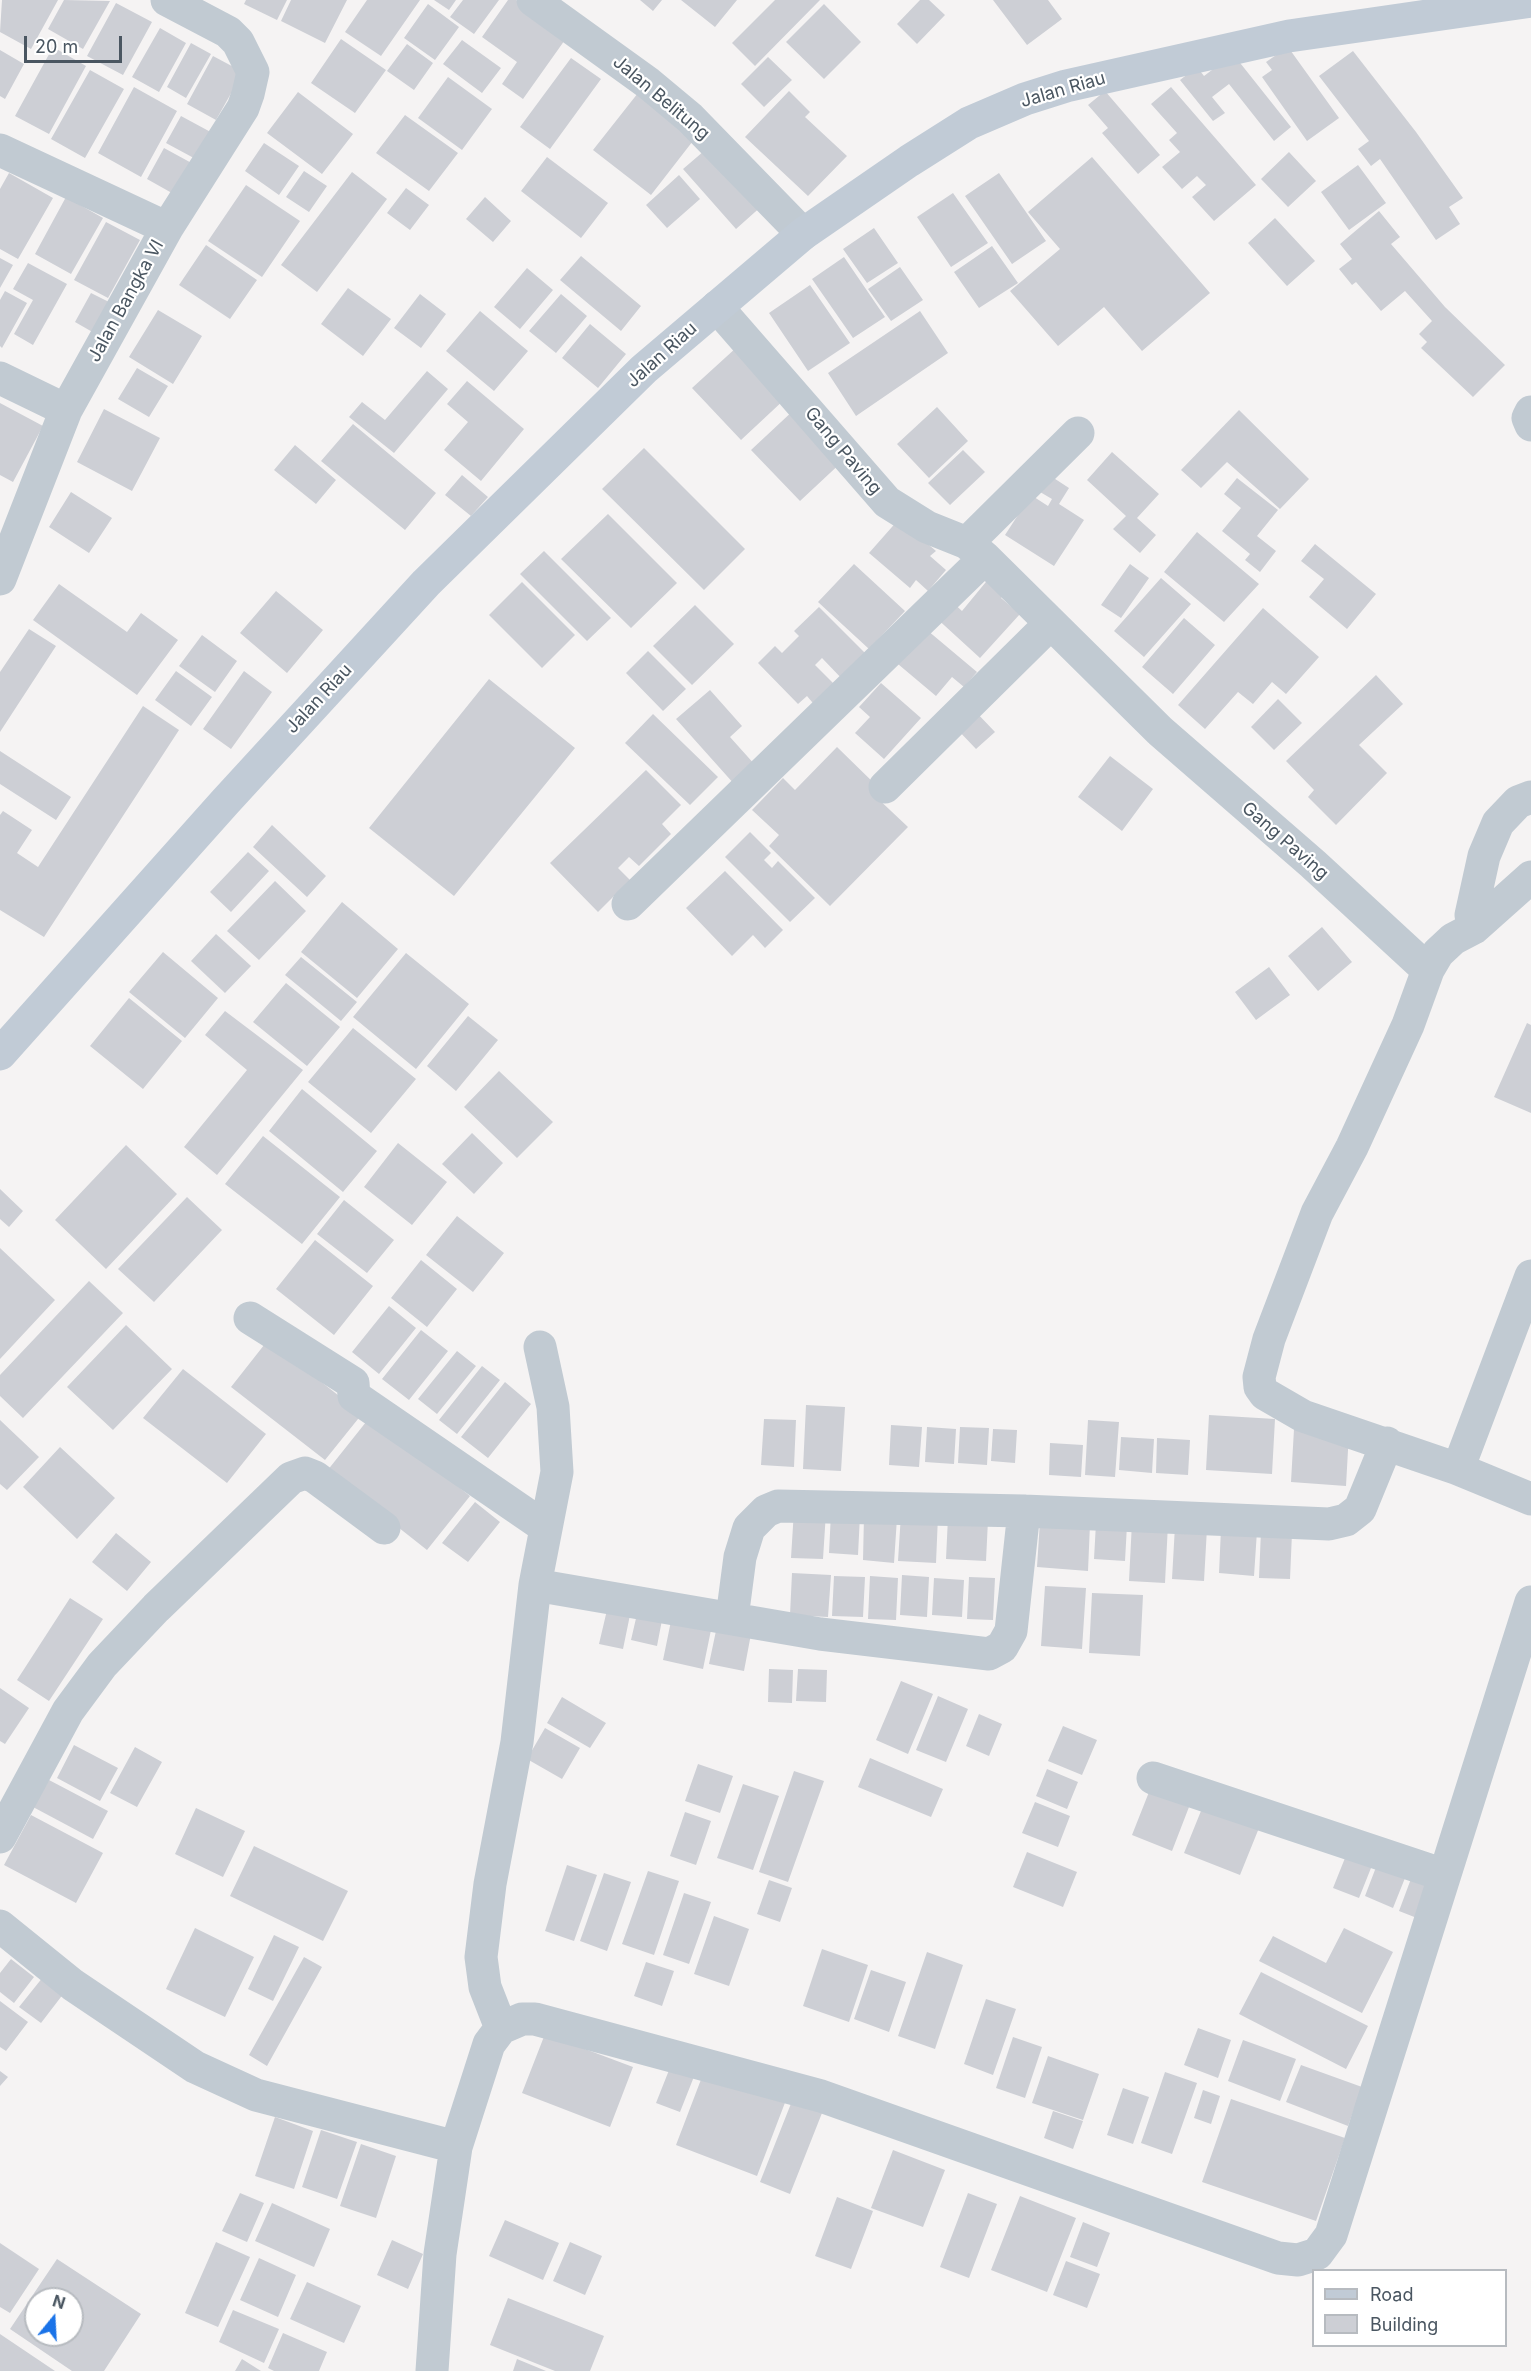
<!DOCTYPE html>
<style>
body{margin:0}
#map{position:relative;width:1531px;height:2371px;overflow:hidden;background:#f5f3f3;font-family:Inter,sans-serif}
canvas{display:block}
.legend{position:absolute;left:1312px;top:2269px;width:195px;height:78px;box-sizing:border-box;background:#fff;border:2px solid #b7bbc0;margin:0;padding:8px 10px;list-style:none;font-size:18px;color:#4a5661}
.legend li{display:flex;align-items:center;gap:12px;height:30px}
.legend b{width:30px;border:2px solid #b7bbc0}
.north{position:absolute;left:24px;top:2287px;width:60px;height:60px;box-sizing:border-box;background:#fff;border:2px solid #b7bbc0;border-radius:50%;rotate:18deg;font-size:16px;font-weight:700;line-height:24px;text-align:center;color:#4a5661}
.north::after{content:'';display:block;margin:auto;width:21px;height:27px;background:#1a73e8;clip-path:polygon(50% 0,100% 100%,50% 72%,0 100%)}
.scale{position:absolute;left:24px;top:36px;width:98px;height:27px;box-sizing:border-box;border:3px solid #4a5661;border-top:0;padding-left:8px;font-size:18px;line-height:21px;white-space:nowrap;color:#4a5661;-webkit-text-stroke:4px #fff;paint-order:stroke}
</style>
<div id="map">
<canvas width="1531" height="2371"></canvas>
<ul class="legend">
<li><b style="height:8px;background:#c1cbd6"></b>Road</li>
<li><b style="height:16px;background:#cdcfd5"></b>Building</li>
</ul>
<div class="north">N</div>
<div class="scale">20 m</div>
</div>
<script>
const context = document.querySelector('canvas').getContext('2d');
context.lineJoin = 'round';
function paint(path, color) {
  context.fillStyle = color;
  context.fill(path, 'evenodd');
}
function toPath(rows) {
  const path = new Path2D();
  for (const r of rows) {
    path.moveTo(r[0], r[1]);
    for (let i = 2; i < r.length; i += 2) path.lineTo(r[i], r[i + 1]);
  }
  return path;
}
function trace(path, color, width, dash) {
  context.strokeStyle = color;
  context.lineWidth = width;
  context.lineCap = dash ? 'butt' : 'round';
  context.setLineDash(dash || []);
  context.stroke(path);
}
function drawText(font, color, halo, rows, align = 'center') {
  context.font = font + ' Inter,sans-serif';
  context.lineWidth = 4.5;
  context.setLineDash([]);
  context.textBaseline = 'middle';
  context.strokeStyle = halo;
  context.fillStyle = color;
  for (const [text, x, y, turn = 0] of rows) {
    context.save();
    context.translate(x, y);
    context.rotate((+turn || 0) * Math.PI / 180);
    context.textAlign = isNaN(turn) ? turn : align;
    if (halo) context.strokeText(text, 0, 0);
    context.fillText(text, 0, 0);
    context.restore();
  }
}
paint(toPath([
 [2,0,58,0,31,49,0,32],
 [64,0,110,1,83,49,48,29],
 [246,0,287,0,277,20,244,4],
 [291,0,347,0,325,43,281,21],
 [367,0,420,0,381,56,345,32],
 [434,0,456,0,449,10],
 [463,0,499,0,474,34,450,17],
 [508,0,516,0,567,37,523,99,502,84,517,62,482,37],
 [640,0,662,0,653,11],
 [681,0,737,0,715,27],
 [775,0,820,0,755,66,732,43],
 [920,0,929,0,945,15,917,44,897,24],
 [993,0,1048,0,1062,19,1027,45],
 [116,3,152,22,123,75,87,56],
 [428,4,459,27,435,60,404,38],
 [824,4,861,42,824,79,786,42],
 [160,28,186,43,159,92,132,77],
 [341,39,386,70,355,113,311,83],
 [462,40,501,68,482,93,443,64],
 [191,43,211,54,186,98,167,87],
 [407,44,433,63,414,90,387,71],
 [53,47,86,66,49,134,15,116],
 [1288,47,1339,118,1307,141,1262,77,1272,70,1266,62],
 [0,50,24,64,5,99,0,96],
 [1353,51,1416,132,1463,198,1449,207,1460,224,1436,240,1380,159,1371,166,1358,149,1369,141,1319,76],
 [1233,54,1291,127,1274,141,1229,84,1212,97,1225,113,1213,121,1180,80,1197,67,1204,76],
 [213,56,243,72,216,120,187,104],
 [768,57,792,80,764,107,741,84],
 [571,58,601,79,550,149,520,127],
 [90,70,124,89,85,158,51,139],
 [448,77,492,109,462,150,418,118],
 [134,87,177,111,141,177,98,153],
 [1171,87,1256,185,1214,221,1192,197,1206,185,1197,176,1182,189,1162,167,1180,152,1169,140,1177,133,1151,104],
 [789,91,810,112,805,117,847,156,808,196,745,137],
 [1105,91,1160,155,1138,174,1102,133,1108,128,1088,105],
 [298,92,353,134,322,174,267,133],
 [638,93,696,137,651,195,593,150],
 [405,115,458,153,429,191,376,153],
 [181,116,218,136,203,163,166,143],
 [264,143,299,166,279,195,245,171],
 [711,145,764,204,736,229,683,169],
 [164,148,197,166,179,197,147,179],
 [1289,152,1316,181,1288,207,1261,179],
 [547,157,608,203,581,238,521,191],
 [1092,157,1210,293,1142,351,1104,307,1058,346,1010,291,1060,249,1028,212],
 [1358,165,1386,203,1349,230,1321,192],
 [304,171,327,186,309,212,286,197],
 [352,172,387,199,317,292,281,265],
 [9,173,53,198,18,259,0,249,0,189],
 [999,173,1046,241,1012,264,965,196],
 [679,175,700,199,667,228,646,205],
 [246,185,300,221,262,277,208,241],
 [406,188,429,205,410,230,387,213],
 [953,193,988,243,951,267,917,217],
 [66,197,103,218,71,274,35,254],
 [485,197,511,221,493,242,466,219],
 [1379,211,1400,237,1391,244,1445,307,1505,365,1473,397,1421,348,1427,342,1419,334,1432,321,1405,291,1381,311,1356,282,1352,285,1339,269,1352,259,1340,244],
 [1275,218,1315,261,1287,286,1248,243],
 [106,222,140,240,108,298,74,280],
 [874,228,898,263,867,283,843,249],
 [206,245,257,280,230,319,179,285],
 [992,246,1018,283,979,308,954,272],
 [581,256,641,306,621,331,560,280],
 [844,257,885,317,853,338,812,279],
 [0,258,13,265,0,288],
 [28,263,67,284,33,345,14,334,33,300,13,289],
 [900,267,923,300,891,321,868,289],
 [527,268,553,290,520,329,494,307],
 [810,285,850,343,808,371,769,313],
 [348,288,391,319,363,356,321,324],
 [5,291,27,303,2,348,0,346,0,300],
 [91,293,113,304,96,334,75,322],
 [420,294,446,314,421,348,394,328],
 [561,294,587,316,556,353,529,331],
 [158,310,202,336,173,384,129,357],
 [480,311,528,351,494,391,446,351],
 [920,311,948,353,856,416,828,373],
 [590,324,626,354,598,388,562,358],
 [737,347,786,398,741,440,692,388],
 [137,368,168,386,149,417,118,399],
 [427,371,448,389,394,453,349,417,362,402,385,420],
 [467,381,524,429,481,481,444,450,468,422,447,404],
 [0,403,43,426,13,482,0,475],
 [937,407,968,441,929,478,897,444],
 [796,408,845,459,800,501,751,450],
 [104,409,160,438,132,491,77,462],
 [1239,410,1309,479,1280,509,1227,462,1201,488,1181,470],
 [353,424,436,493,405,530,321,461],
 [295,445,336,480,316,504,274,470],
 [644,448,745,549,704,590,602,489],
 [963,450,985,472,950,505,928,483],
 [1112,452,1159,494,1137,518,1156,535,1140,553,1113,529,1126,516,1087,480],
 [1046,473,1069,488,1059,504,1084,520,1054,566,1005,535,1031,495,1048,506,1052,499,1035,489],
 [462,475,488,497,471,516,445,495],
 [1237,478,1278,510,1257,536,1276,551,1260,572,1245,560,1250,554,1222,531,1241,508,1224,494],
 [71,492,112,518,89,553,49,527],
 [608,514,677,583,631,628,561,559],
 [899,519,936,551,930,556,946,570,928,591,916,580,910,588,869,553],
 [1197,532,1259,584,1224,622,1164,572],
 [1315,544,1376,594,1347,629,1309,597,1324,579,1301,561],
 [544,551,611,618,587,641,520,574],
 [854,564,905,611,869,649,818,602],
 [1130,564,1149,578,1121,618,1101,605],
 [990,577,1007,591,1001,598,1020,614,980,658,933,615,948,598,962,611],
 [1161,578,1191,604,1144,657,1114,631],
 [522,582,575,635,542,668,489,615],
 [59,584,127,632,141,613,178,640,137,695,33,620],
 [276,591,323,630,287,673,240,633],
 [695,605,734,644,692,685,653,646],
 [819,607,870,658,845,682,822,658,815,665,838,688,817,708,807,696,798,704,758,663,775,646,782,653,799,636,794,631],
 [1263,608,1319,657,1286,694,1272,682,1253,704,1238,692,1205,729,1178,705],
 [1184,618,1215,645,1173,694,1142,667],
 [921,625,977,672,964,687,952,677,936,696,892,659],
 [29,629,56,646,0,732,0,672],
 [202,635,237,661,215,692,179,666],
 [648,651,686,689,663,711,626,673],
 [176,671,212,697,191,726,155,700],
 [244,671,272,692,231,749,203,729],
 [1376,675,1403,704,1359,745,1387,773,1336,825,1308,797,1314,790,1286,761],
 [489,679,575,748,454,896,369,828],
 [881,683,921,718,884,759,855,733,870,717,859,707],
 [710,690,742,726,730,737,756,766,735,785,676,719],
 [1278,699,1302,723,1274,750,1251,727],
 [143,706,179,730,44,937,0,910,0,815,3,811,32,830,17,853,38,867],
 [975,711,995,732,976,749,956,728],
 [653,714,718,777,690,805,625,743],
 [837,747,879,788,873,794,908,827,830,906,769,846,779,835,752,810,783,778,795,790],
 [0,751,71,797,56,820,0,784],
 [1110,756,1153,789,1122,831,1078,797],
 [646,770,681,805,662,824,671,834,639,866,629,857,618,868,630,880,598,912,550,863],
 [272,825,326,876,307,897,253,847],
 [750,832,771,853,764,860,772,868,778,861,815,898,790,922,725,857],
 [248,852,269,871,231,912,210,892],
 [725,871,783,930,765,948,753,935,732,956,686,908],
 [275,881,306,911,259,960,227,931],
 [342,902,398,949,357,998,301,952],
 [1322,927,1352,962,1318,991,1288,956],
 [216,934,251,966,225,993,191,961],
 [163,952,218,998,185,1038,129,992],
 [406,953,469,1004,416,1069,353,1017],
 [301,957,357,1002,341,1021,285,975],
 [1269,967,1290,995,1256,1020,1235,992],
 [286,983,340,1027,307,1066,253,1022],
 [129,998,182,1041,143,1089,90,1046],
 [225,1011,303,1070,217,1175,184,1147,247,1070,205,1035],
 [468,1016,498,1040,456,1091,427,1066],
 [1527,1023,1531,1025,1531,1113,1494,1097],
 [353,1028,416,1079,371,1133,308,1082],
 [499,1071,553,1122,517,1158,464,1107],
 [302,1089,377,1151,343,1192,269,1131],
 [472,1133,503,1163,474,1194,442,1164],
 [263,1136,340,1197,302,1244,225,1184],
 [398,1143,447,1182,412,1225,364,1187],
 [126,1145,177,1194,106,1269,55,1220],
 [0,1189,23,1211,9,1227,0,1219],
 [187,1197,222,1230,154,1302,118,1269],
 [344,1200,394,1240,367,1273,317,1234],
 [457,1216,504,1253,473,1292,426,1255],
 [315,1240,373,1286,334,1335,276,1289],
 [0,1248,55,1300,0,1359],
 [421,1260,457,1289,427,1327,391,1298],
 [89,1281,123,1313,23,1418,0,1396,0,1375],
 [389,1306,416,1328,379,1374,352,1352],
 [126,1325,172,1369,113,1430,67,1387],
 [421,1330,448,1351,409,1400,382,1379],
 [268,1340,362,1414,325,1460,231,1387],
 [457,1351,476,1366,437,1414,418,1399],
 [482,1366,500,1380,457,1434,439,1420],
 [183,1369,266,1434,227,1483,143,1418],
 [505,1382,531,1404,488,1458,461,1437],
 [806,1405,845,1407,841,1471,803,1469],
 [1209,1415,1275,1419,1272,1474,1206,1470],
 [370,1417,470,1496,427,1550,327,1471],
 [764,1419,796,1420,794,1467,761,1465],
 [0,1420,39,1457,7,1490,0,1484],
 [1088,1420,1119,1422,1115,1477,1085,1475],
 [891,1425,922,1427,919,1467,889,1465],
 [927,1427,956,1429,954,1464,925,1462],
 [960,1427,989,1428,987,1465,958,1463],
 [993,1429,1017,1430,1015,1463,991,1461],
 [1294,1429,1349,1432,1346,1486,1291,1482],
 [1121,1437,1154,1439,1152,1473,1119,1470],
 [1157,1438,1190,1440,1188,1475,1156,1473],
 [1050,1443,1083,1445,1081,1477,1049,1475],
 [60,1447,115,1498,77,1539,23,1487],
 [475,1502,500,1522,468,1562,442,1543],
 [794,1510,826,1512,823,1559,791,1558],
 [831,1513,860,1515,858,1555,829,1553],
 [901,1514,938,1516,936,1563,898,1561],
 [864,1516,897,1518,894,1563,863,1560],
 [948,1517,988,1520,986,1561,946,1559],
 [1040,1521,1090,1524,1088,1571,1037,1567],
 [1132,1522,1168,1524,1165,1583,1129,1581],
 [1096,1523,1127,1525,1125,1561,1094,1559],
 [1175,1526,1207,1528,1204,1581,1172,1579],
 [1221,1529,1257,1531,1254,1576,1219,1573],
 [1261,1531,1292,1533,1290,1579,1259,1578],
 [116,1533,151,1562,127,1591,92,1562],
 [792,1573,831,1575,828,1617,790,1615],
 [902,1575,929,1577,927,1617,900,1615],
 [834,1576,865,1577,863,1617,832,1616],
 [870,1576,898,1578,896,1620,868,1619],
 [969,1577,995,1578,993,1620,967,1619],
 [934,1578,964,1580,962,1617,932,1615],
 [1045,1586,1086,1588,1082,1649,1041,1646],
 [1092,1593,1143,1595,1140,1656,1089,1653],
 [70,1598,103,1619,49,1701,17,1680],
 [607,1610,630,1615,623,1649,599,1644],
 [637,1614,662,1620,657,1646,631,1640],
 [671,1621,711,1630,703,1669,663,1660],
 [717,1626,751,1634,744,1671,709,1664],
 [769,1669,793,1670,792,1703,768,1702],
 [798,1669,827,1670,826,1702,796,1701],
 [901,1681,933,1694,908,1754,876,1740],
 [0,1688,29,1708,5,1744,0,1741],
 [938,1696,968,1709,946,1762,916,1750],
 [562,1697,606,1723,590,1748,547,1723],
 [979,1714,1002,1724,989,1756,966,1746],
 [1063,1726,1097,1740,1082,1775,1048,1761],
 [545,1728,580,1748,562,1779,527,1759],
 [74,1745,118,1768,100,1801,57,1778],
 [135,1747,162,1762,137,1807,110,1793],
 [870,1758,943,1789,931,1817,858,1787],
 [698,1764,733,1776,720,1813,685,1801],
 [1047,1769,1078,1782,1067,1809,1036,1796],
 [794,1771,824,1781,788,1882,759,1872],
 [49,1780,108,1811,93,1839,33,1807],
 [743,1784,779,1796,753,1870,717,1858],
 [1149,1792,1189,1807,1172,1851,1132,1835],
 [1205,1801,1261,1823,1240,1875,1184,1853],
 [1035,1802,1070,1816,1058,1847,1022,1833],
 [196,1808,245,1831,223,1877,175,1854],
 [685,1812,711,1821,696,1865,670,1856],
 [31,1815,103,1853,76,1903,4,1865],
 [254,1846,348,1891,323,1941,230,1896],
 [1349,1848,1375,1858,1359,1898,1333,1888],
 [1027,1852,1077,1872,1063,1907,1013,1887],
 [1378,1862,1407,1873,1393,1908,1365,1896],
 [567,1865,597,1875,574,1941,545,1931],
 [648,1871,679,1881,654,1955,622,1944],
 [604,1873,631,1882,607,1951,580,1941],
 [1412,1876,1436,1885,1422,1920,1399,1911],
 [769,1880,792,1888,780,1922,757,1914],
 [684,1893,711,1902,689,1964,663,1955],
 [714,1916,749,1929,729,1986,694,1974],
 [195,1928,254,1957,225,2017,166,1989],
 [1344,1928,1393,1952,1362,2013,1259,1961,1273,1936,1326,1963],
 [274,1935,299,1947,273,2001,248,1989],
 [822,1949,868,1965,849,2022,803,2006],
 [927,1952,963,1965,935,2049,898,2036],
 [304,1957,322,1967,267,2066,249,2055],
 [11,1959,34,1977,14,2003,0,1992,0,1973],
 [646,1962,674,1971,662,2006,634,1996],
 [871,1970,906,1982,889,2032,854,2019],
 [1261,1972,1368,2026,1346,2069,1239,2014],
 [43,1977,64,1993,41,2023,19,2007],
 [986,1999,1016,2009,993,2075,964,2064],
 [0,2001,28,2022,6,2051,0,2047],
 [1198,2028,1231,2040,1218,2078,1184,2065],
 [545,2034,633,2067,610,2127,522,2093],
 [1013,2037,1042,2047,1025,2098,996,2088],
 [1243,2040,1296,2059,1280,2101,1228,2081],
 [1048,2056,1099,2074,1083,2120,1032,2103],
 [673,2060,697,2069,680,2112,656,2103],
 [1301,2065,1362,2087,1348,2126,1286,2102],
 [705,2069,786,2100,757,2176,676,2145],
 [0,2071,8,2077,0,2086],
 [1165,2072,1197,2083,1172,2154,1141,2143],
 [1123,2088,1149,2097,1133,2144,1107,2135],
 [1203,2090,1220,2096,1211,2124,1194,2118],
 [1231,2099,1345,2138,1316,2221,1202,2182],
 [792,2101,822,2113,790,2194,760,2182],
 [1053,2111,1083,2121,1073,2149,1044,2138],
 [275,2117,313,2131,294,2189,255,2176],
 [321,2130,357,2142,337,2199,302,2187],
 [361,2144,396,2156,376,2218,340,2206],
 [893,2150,945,2170,923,2227,871,2208],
 [240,2193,264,2203,247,2242,222,2231],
 [968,2193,997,2204,969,2278,940,2267],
 [1020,2196,1076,2218,1047,2292,991,2270],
 [837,2197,873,2211,851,2269,815,2256],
 [272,2203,330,2229,314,2267,255,2241],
 [505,2220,559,2243,543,2280,489,2256],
 [1083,2222,1110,2233,1097,2267,1070,2257],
 [392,2240,423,2254,408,2289,377,2275],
 [216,2242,250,2257,218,2327,185,2313],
 [570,2242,602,2256,585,2295,553,2281],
 [0,2243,39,2269,10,2313,0,2307],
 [259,2258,296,2275,278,2317,240,2300],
 [57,2259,141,2314,104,2371,72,2371,10,2329],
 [36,2299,72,2299,72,2335,36,2335],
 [1066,2261,1100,2274,1087,2308,1053,2295],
 [307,2282,361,2306,344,2343,290,2319],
 [508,2298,604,2336,590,2371,555,2371,490,2345],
 [233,2310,279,2329,264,2363,219,2342],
 [283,2333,327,2352,319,2371,274,2371,268,2368],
 [0,2334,55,2371,0,2371],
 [242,2359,261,2371,235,2371],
 [517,2359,546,2371,513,2371]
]), '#cdcfd5');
trace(toPath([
 [533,0,648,83,690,118,803,234],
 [0,150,167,228],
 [717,307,887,502,927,527,967,543,985,558,1160,731,1313,864,1428,970],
 [0,378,66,410],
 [1531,412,1528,418,1531,425],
 [967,543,1078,433],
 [0,579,66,410,167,228,243,108,248,94,253,72,238,42,228,32,167,0],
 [885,787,1050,624],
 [1531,877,1474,928,1453,939,1438,953,1428,970,1408,1025,1352,1147,1317,1213,1269,1339,1259,1377,1260,1387,1265,1394,1303,1416,1458,1469,1531,1499],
 [628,904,985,558],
 [1474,928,1471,915,1484,856,1498,823,1518,802,1531,797],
 [250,1318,353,1383,354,1396,545,1527],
 [1458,1469,1531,1276],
 [535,1585,820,1634,989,1654,1002,1647,1011,1631,1024,1511],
 [732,1618,740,1557,749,1528,766,1511,778,1506,1024,1511,1329,1524,1346,1520,1360,1509,1387,1443],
 [1153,1778,1444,1875],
 [0,1837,68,1711,102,1665,156,1608,291,1478,305,1473,315,1477,384,1528],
 [0,1926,73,1985,195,2067,256,2095,456,2147],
 [501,2028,485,1987,481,1957,490,1884,517,1742,535,1585,557,1472,553,1407,540,1347],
 [432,2371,440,2254,456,2147,489,2044,501,2028,522,2019,535,2019,821,2096,1278,2258,1298,2260,1317,2254,1331,2235,1531,1602]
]), '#c1cad2', 33);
trace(toPath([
 [0,1054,225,802,426,583,644,369,803,234,909,161,969,123,1025,99,1066,86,1289,36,1531,1]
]), '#c1cbd6', 33);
drawText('18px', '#4a5661', '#fff', [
 ["Jalan Riau",1063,90,-16],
 ["Jalan Belitung",661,98,40],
 ["Jalan Bangka VI",126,301,-61],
 ["Jalan Riau",662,355,-42],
 ["Gang Paving",843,451,50],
 ["Jalan Riau",319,699,-47],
 ["Gang Paving",1285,841,41]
]);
</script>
